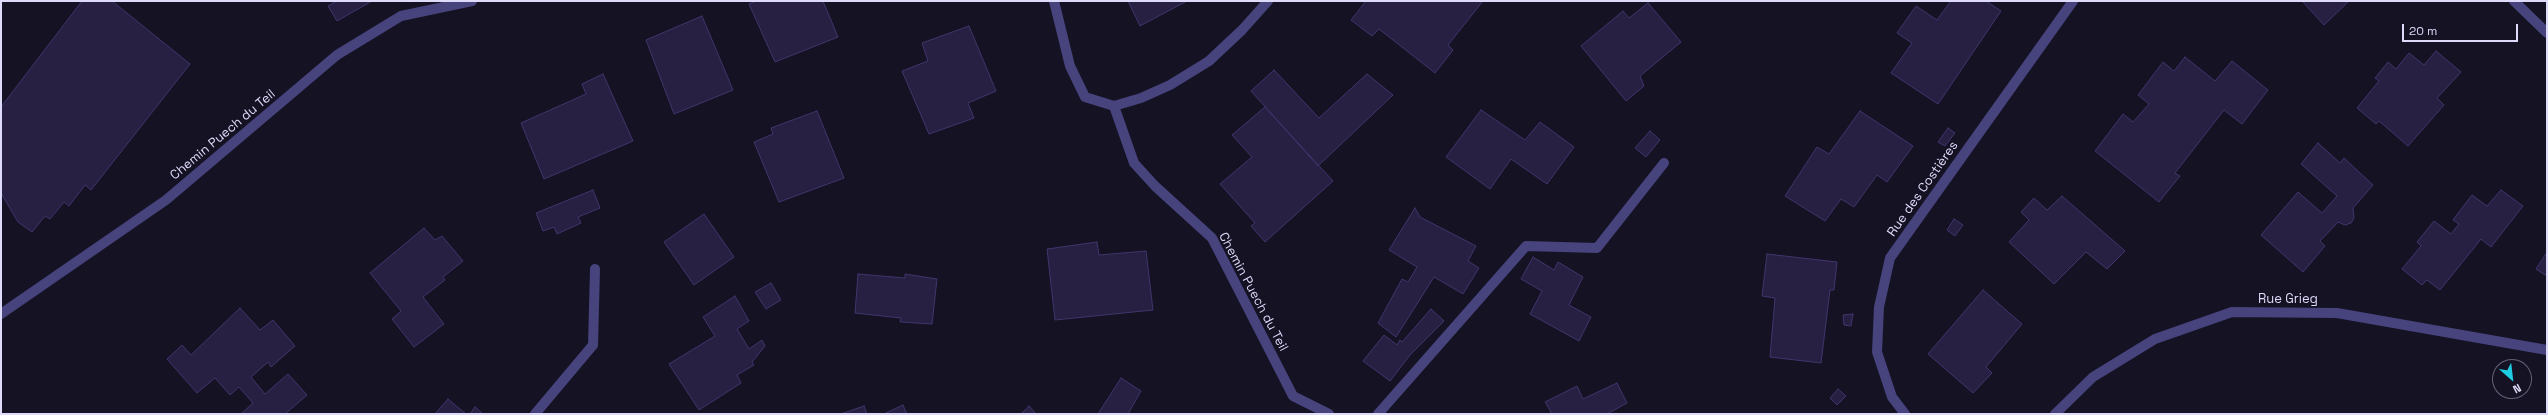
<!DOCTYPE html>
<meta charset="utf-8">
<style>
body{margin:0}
#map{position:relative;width:2548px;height:415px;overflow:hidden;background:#151224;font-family:"Space Grotesk",sans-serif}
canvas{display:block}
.frame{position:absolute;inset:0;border:2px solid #dedafa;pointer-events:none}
.north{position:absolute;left:2492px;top:359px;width:40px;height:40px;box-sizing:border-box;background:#151224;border:1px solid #65627a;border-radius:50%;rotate:152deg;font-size:11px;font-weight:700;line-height:16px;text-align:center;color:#dedafa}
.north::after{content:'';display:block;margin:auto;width:14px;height:18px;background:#1ecde2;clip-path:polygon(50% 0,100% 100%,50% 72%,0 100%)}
.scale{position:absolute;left:2402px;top:24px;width:116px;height:18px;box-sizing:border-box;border:2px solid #dedafa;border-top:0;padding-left:5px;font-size:12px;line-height:14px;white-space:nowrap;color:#dedafa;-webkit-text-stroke:3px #151224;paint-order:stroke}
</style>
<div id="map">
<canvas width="2548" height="415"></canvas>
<div class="frame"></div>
<div class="north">N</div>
<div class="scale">20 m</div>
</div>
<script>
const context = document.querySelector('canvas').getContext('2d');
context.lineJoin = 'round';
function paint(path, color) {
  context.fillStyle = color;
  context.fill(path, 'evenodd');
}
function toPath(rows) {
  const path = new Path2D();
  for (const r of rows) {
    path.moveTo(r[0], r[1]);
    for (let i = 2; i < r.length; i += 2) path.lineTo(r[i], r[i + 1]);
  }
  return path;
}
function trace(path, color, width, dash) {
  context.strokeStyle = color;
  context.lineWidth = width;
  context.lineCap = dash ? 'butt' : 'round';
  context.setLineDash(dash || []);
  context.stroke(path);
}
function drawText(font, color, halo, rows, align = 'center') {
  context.font = font + ' "Space Grotesk",sans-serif';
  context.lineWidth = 3;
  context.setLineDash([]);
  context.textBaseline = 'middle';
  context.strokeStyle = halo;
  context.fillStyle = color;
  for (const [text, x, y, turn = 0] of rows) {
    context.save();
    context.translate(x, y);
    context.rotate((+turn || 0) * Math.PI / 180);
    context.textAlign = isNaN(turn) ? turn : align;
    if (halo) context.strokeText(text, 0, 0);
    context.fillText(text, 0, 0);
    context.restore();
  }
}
const building = toPath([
 [82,1,112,1,190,64,91,190,85,185,69,206,64,202,50,219,45,216,32,232,18,222,1,193,1,107,82,1],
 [337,1,372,1,337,21,328,6,337,1],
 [756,1,823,1,838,37,775,62,749,4,756,1],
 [1128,1,1187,1,1140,26,1128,1],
 [1366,1,1483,1,1448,45,1453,50,1435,73,1379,29,1372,36,1351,20,1366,1],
 [1951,1,1986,1,2001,11,1938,104,1891,73,1912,43,1897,33,1916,6,1937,20,1951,1],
 [2302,1,2349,1,2324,25,2302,1],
 [1648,3,1681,42,1640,76,1644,86,1626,101,1581,46,1623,11,1629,18,1648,3],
 [702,16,733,90,674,114,646,40,702,16],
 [969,26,996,91,968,103,974,118,929,134,902,71,928,61,922,43,969,26],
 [2436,51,2461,72,2437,98,2444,105,2408,146,2379,121,2376,124,2357,108,2379,81,2375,78,2388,62,2396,69,2409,53,2424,65,2436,51],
 [2185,57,2215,81,2232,61,2268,90,2242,124,2224,110,2175,173,2180,176,2159,202,2095,151,2123,114,2133,122,2149,104,2138,95,2163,62,2174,71,2185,57],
 [1274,70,1319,118,1367,74,1393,95,1318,166,1251,91,1274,70],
 [603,74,633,141,544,179,521,123,586,94,582,84,603,74],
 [1265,107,1333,181,1265,242,1251,226,1255,223,1220,184,1252,157,1232,135,1265,107],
 [1481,110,1525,140,1540,122,1574,147,1547,184,1511,159,1490,189,1446,157,1481,110],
 [817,111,844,178,779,202,754,142,773,134,771,128,817,111],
 [1860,111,1913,146,1887,182,1877,175,1854,207,1841,199,1825,221,1785,196,1817,147,1829,154,1860,111],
 [1948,128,1955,133,1945,146,1938,142,1948,128],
 [1650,131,1660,140,1646,157,1635,148,1650,131],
 [2318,143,2340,163,2344,158,2373,185,2353,208,2354,218,2351,223,2345,225,2338,222,2320,241,2325,246,2303,272,2261,235,2298,192,2322,213,2337,196,2301,164,2318,143],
 [593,190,600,208,578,217,581,223,557,234,554,227,543,231,536,213,593,190],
 [2501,190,2523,206,2491,247,2481,239,2440,290,2427,280,2422,285,2402,269,2421,246,2417,242,2434,221,2451,234,2459,224,2453,220,2472,195,2487,206,2501,190],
 [2062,196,2125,251,2107,269,2086,252,2054,284,2009,242,2029,220,2021,212,2034,198,2047,210,2062,196],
 [1415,208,1420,217,1476,246,1468,261,1479,268,1463,294,1434,277,1396,337,1378,323,1402,279,1408,282,1417,267,1389,250,1415,208],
 [704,214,734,257,694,285,664,242,704,214],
 [1954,219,1963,225,1955,236,1947,230,1954,219],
 [424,228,435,240,442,236,463,261,443,277,445,280,423,297,444,324,414,347,392,319,401,311,370,273,424,228],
 [1097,242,1099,255,1146,251,1153,310,1055,320,1047,249,1097,242],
 [2547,252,2547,276,2536,269,2547,252],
 [1767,254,1837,262,1834,290,1830,290,1821,363,1770,357,1775,298,1762,296,1767,254],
 [1533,257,1554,270,1558,262,1583,277,1569,305,1591,317,1579,341,1530,314,1542,291,1521,279,1533,257],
 [858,274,905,278,905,274,937,279,932,324,900,322,901,318,855,313,858,274],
 [771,283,781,300,766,309,755,292,771,283],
 [1983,290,2022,324,1986,367,1992,373,1973,393,1928,354,1983,290],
 [735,296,749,321,737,329,749,349,762,340,765,346,752,362,754,365,737,375,741,383,699,410,669,364,715,336,703,317,735,296],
 [240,308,260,330,273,320,295,346,271,367,268,362,251,377,265,394,288,374,307,395,285,414,241,414,253,403,239,387,230,395,215,378,197,393,167,359,182,345,191,355,240,308],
 [1431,309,1444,321,1410,355,1390,381,1363,361,1384,335,1397,345,1400,340,1402,342,1431,309],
 [1853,314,1851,326,1844,325,1843,315,1853,314],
 [1121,378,1141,391,1128,414,1098,414,1121,378],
 [1617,383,1627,403,1607,414,1552,414,1545,402,1577,386,1583,399,1617,383],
 [1838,389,1846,396,1837,405,1830,398,1838,389],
 [448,399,466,414,435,414,448,399],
 [903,405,907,414,884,414,903,405],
 [864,406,867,414,841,414,864,406],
 [1029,406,1036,414,1021,414,1029,406],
 [475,407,483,414,470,414,475,407]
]);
paint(building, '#282043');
trace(building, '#41356c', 1);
trace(toPath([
 [1054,1,1070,66,1085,97,1114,106,1134,163,1155,186,1212,238,1293,396,1329,414],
 [2514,1,2547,33],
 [1114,106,1141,98,1170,85,1209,61,1242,30,1268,1],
 [1,314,166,200,337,55,401,16,472,1],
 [535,414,593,345,595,269],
 [1378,414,1526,246,1597,248,1664,163],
 [1905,414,1892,397,1877,352,1879,307,1890,258,2073,1],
 [2055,414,2093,377,2155,339,2232,312,2337,313,2547,350]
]), '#46437d', 10);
drawText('13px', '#dedafa', '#151224', [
 ["Chemin Puech du Teil",223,135,-40],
 ["Rue des Costières",1923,189,-55],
 ["Chemin Puech du Teil",1253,292,62],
 ["Rue Grieg",2288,299]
]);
</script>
